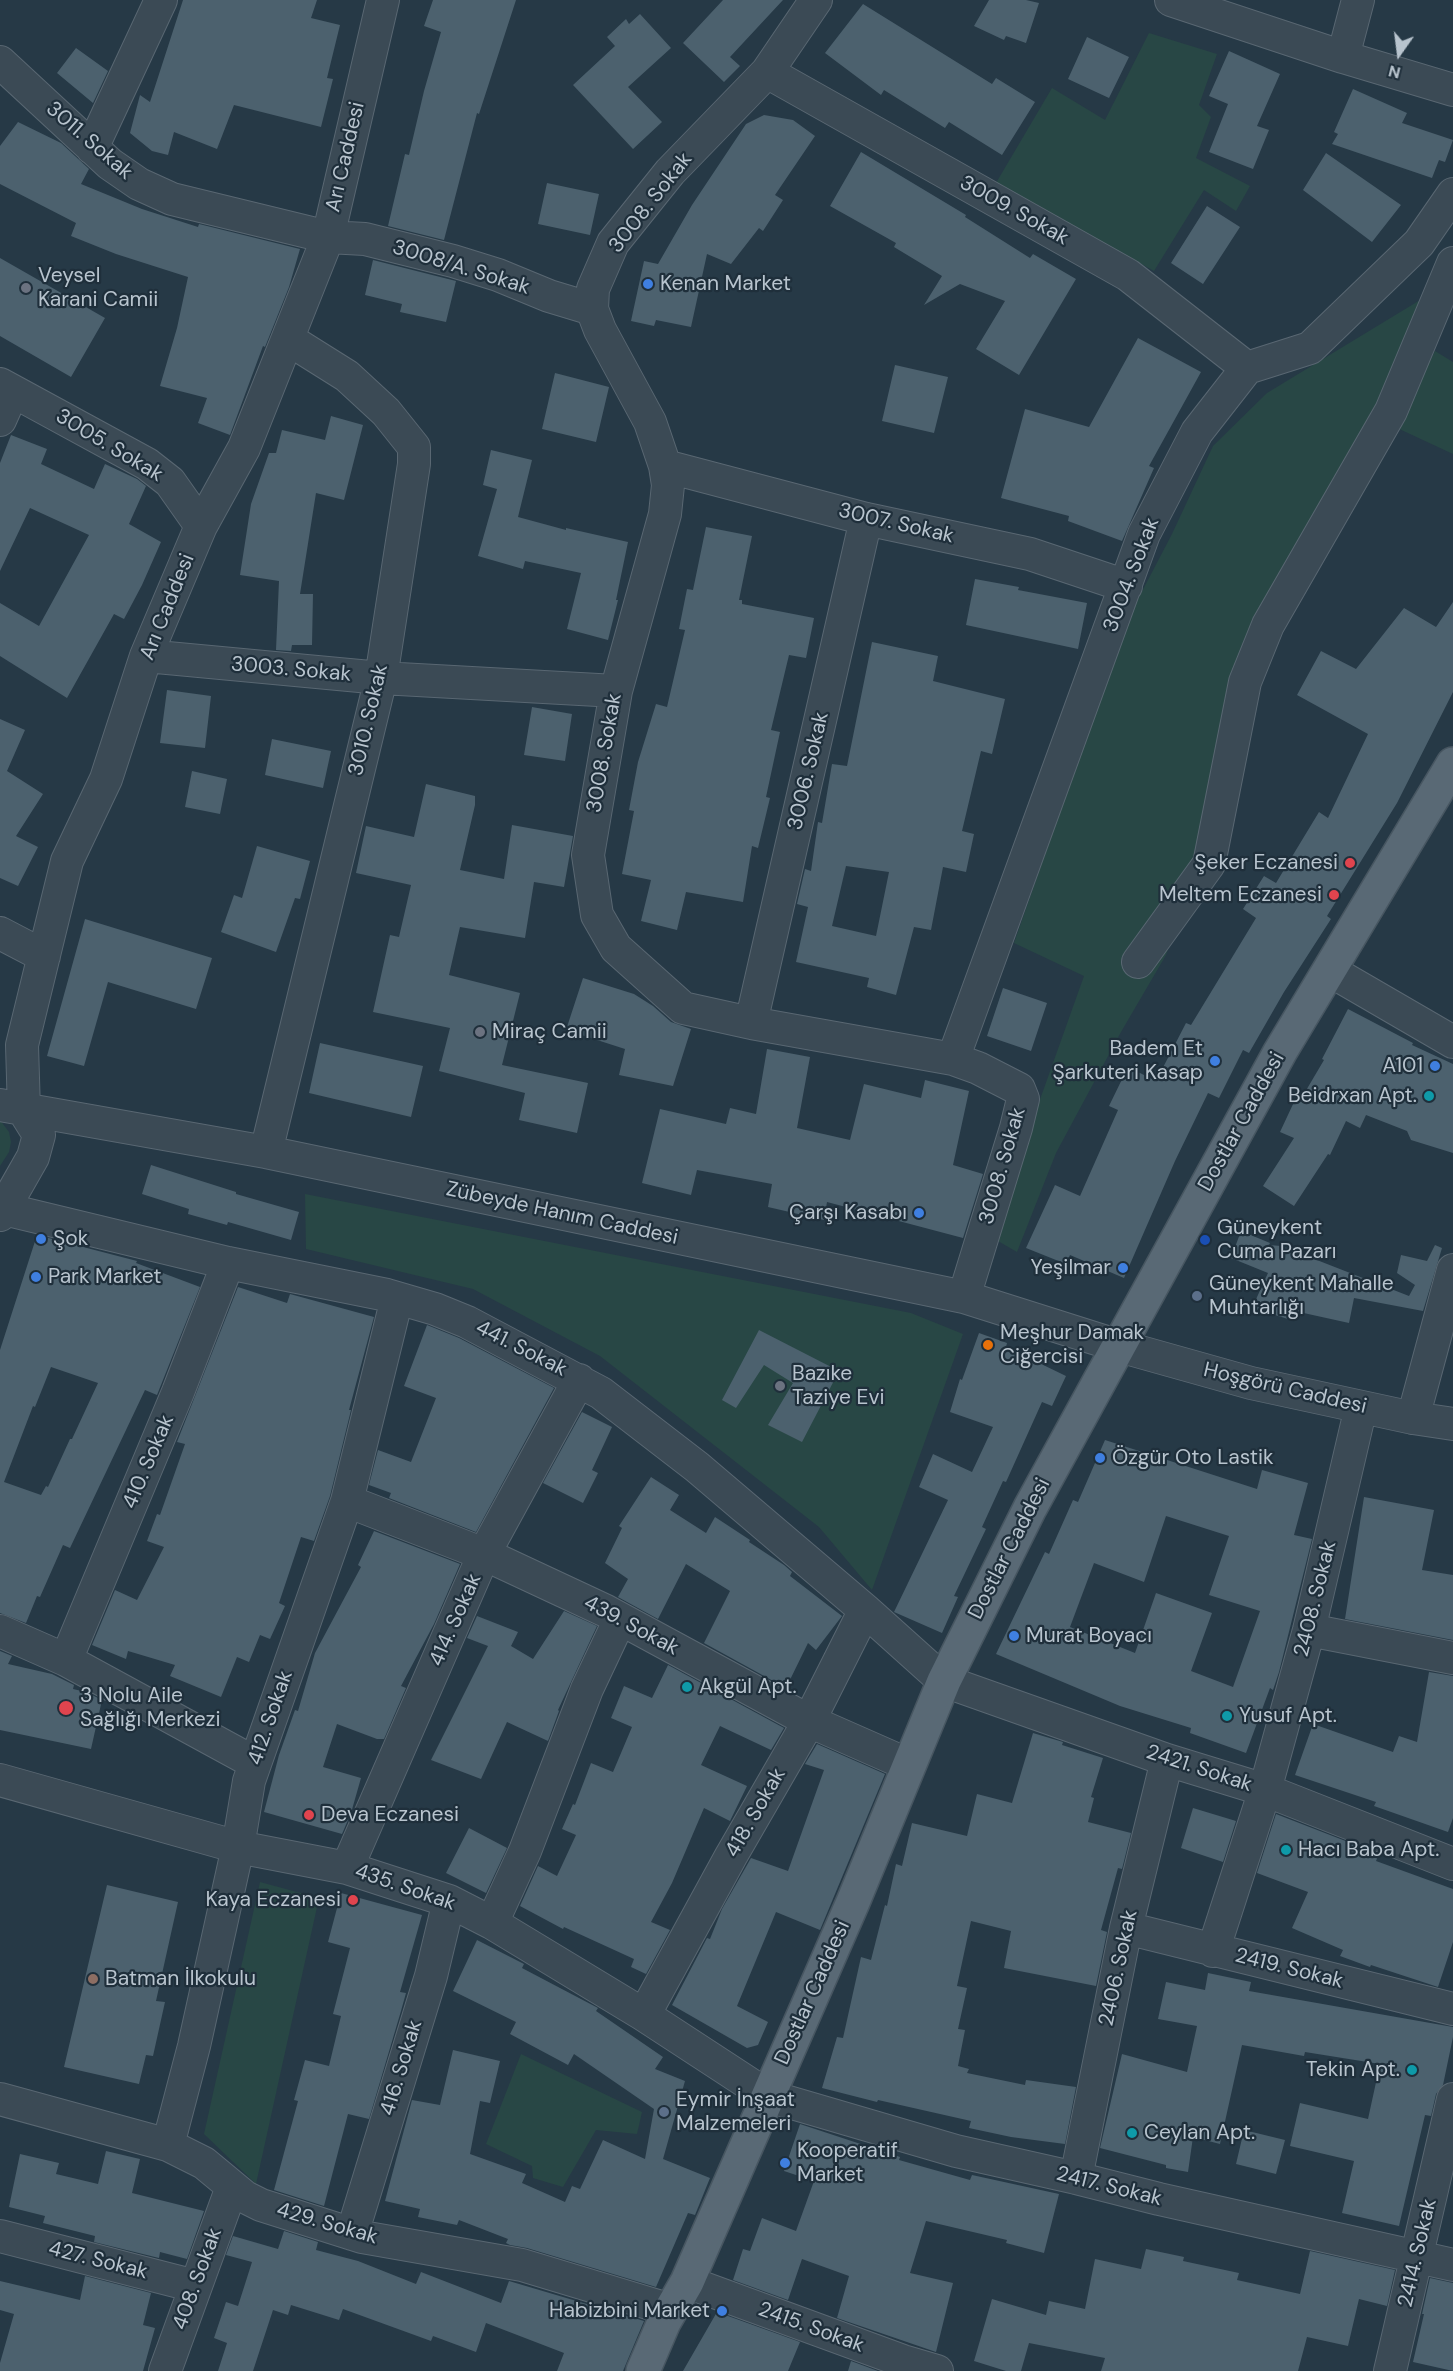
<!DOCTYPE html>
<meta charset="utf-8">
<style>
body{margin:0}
#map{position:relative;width:1453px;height:2371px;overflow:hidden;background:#263946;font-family:"DM Sans",sans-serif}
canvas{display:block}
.north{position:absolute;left:1369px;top:24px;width:60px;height:60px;-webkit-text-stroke:4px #1f2f3b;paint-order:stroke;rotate:194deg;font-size:16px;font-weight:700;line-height:24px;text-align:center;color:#b8c4ce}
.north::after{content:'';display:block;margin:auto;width:21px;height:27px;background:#b8c4ce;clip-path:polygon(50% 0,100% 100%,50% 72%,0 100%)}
</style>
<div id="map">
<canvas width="1453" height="2371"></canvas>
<div class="north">N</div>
</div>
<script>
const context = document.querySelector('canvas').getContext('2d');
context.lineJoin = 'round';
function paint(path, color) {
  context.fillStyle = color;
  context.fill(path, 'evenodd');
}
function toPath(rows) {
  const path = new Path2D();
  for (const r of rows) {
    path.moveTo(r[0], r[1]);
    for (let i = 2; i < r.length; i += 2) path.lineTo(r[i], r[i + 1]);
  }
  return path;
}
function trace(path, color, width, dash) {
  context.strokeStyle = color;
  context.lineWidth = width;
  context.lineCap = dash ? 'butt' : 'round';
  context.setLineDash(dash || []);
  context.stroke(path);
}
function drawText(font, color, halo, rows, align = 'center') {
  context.font = font + ' "DM Sans",sans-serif';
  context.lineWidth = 4.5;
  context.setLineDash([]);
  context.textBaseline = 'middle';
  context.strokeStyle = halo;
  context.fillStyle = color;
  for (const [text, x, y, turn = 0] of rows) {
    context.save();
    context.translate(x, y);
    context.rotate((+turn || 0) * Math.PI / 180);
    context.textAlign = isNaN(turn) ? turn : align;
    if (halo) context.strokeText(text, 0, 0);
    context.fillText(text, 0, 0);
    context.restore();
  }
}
paint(toPath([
 [1149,33,1217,54,1199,105,1211,117,1196,158,1250,186,1236,211,1204,190,1154,271,996,183,1052,88,1105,120],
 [1441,293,1267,605,1197,868,1166,955,1121,1032,1056,1153,1017,1252,991,1237,1084,976,1014,943,1126,622,1172,534,1213,446,1267,393,1430,294],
 [1435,351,1453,362,1453,454,1395,427],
 [0,1120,9,1132,11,1142,9,1152,0,1166],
 [305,1194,911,1313,963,1334,872,1590,819,1527,600,1356,473,1289,306,1249],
 [260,1882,319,1898,256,2184,204,2134],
 [521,2054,642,2112,637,2134,596,2130,563,2187,533,2178,532,2166,486,2144]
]), '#284745');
paint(toPath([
 [183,0,317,0,311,18,340,25,327,78,333,79,321,127,234,105,217,149,174,132,168,155,152,151,130,133,140,95,150,102],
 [433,0,516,0,479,114,477,113,444,240,388,226,405,154,409,155,424,91,441,32,424,26],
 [723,0,783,0,730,57,740,66,724,82,683,43],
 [989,0,1026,0,1039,3,1026,43,1006,36,1004,40,974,26],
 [863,4,992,84,996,78,1035,102,1002,155,949,122,945,128,884,90,881,95,825,53],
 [640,14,671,48,628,87,662,122,633,149,573,85,615,46,607,37,626,19,629,24],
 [1087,37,1129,57,1109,98,1068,79],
 [76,48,108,71,93,103,57,73],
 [1229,51,1280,74,1257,126,1269,130,1253,169,1209,152,1228,104,1209,96],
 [1353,89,1407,113,1402,123,1453,140,1445,162,1439,160,1432,178,1332,144,1338,134,1334,132],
 [764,115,793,120,815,136,775,195,783,200,763,231,759,228,731,264,707,254,691,327,656,320,654,326,631,321,644,261,658,264,692,205,746,124],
 [18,122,61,143,89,169,81,184,142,209,198,227,199,224,300,249,289,287,265,347,263,346,230,435,198,423,207,398,160,386,177,328,188,277,116,254,71,236,76,223,0,184,0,146],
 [861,152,966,215,965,217,1030,258,1033,254,1076,279,1019,375,976,349,1005,301,960,284,924,305,942,276,894,247,896,243,830,206],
 [1326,153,1401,205,1372,242,1303,190],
 [547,183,599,194,590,235,538,224],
 [1207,206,1240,227,1203,284,1171,263],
 [0,258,105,318,71,377,0,336],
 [373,260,456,281,446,322,400,312,402,304,365,295],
 [1138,338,1201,372,1149,466,1154,468,1122,541,1068,521,1069,516,1001,498,1025,409,1089,427],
 [895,365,948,377,934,433,882,421],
 [555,373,609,387,596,442,542,429],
 [331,416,363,425,344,500,316,493,300,594,313,594,312,645,292,645,291,651,276,650,279,581,240,575,251,504,269,453,276,453,282,430,325,440],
 [11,435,47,449,41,464,94,489,105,464,137,479,146,486,129,524,161,542,142,585,124,619,114,614,67,698,0,656,0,603,39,626,89,535,30,508,0,571,0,463],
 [491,450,532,460,518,517,566,530,566,528,628,542,616,600,618,600,608,640,567,629,581,573,525,561,523,569,478,556,497,489,483,485],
 [706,527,752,536,739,600,742,600,742,604,814,618,806,658,789,655,771,730,780,732,766,797,770,798,758,848,752,846,743,902,686,892,677,930,641,921,651,880,622,874,634,811,629,810,638,762,656,704,667,707,685,630,679,629,687,589,693,590],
 [975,579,1019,587,1018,590,1087,603,1078,649,966,625],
 [1453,602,1453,692,1397,803,1327,916,1331,919,1284,992,1249,1053,1243,1050,1219,1098,1208,1093,1175,1161,1124,1278,1070,1255,1066,1264,1026,1248,1055,1185,1080,1196,1118,1110,1109,1106,1128,1067,1156,1081,1186,1023,1191,1025,1256,918,1243,909,1264,876,1276,883,1319,812,1328,818,1368,734,1297,695,1321,651,1356,669,1404,608,1436,627],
 [872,642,938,656,933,681,1005,699,992,754,981,751,962,831,974,834,966,872,943,867,931,930,914,927,896,995,867,987,869,978,796,962,808,907,797,904,805,869,811,871,818,822,822,823,832,764,847,766],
 [846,866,889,872,876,936,832,926],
 [167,690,211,696,205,748,160,743],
 [532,707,572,714,565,761,524,755],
 [0,719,25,730,7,771,43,794,16,836,38,847,18,886,0,878],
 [272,739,331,751,323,788,265,775],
 [192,771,227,779,220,814,185,807],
 [426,784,475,796,475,805,460,870,504,879,512,825,573,836,564,887,534,882,525,938,460,927,449,975,520,993,502,1065,588,1083,577,1133,519,1120,525,1093,439,1071,450,1028,373,1012,390,935,399,937,411,885,356,873,366,826,414,837],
 [257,846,310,861,300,899,295,898,276,952,221,932,234,895,242,898],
 [85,919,212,958,196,1009,108,982,84,1066,47,1056],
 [583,978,634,994,653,1006,671,1022,691,1029,673,1086,619,1075,625,1049,566,1030],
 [1003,988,1047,1003,1031,1051,987,1036],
 [1348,1009,1413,1043,1412,1045,1453,1064,1453,1153,1411,1140,1407,1131,1366,1115,1360,1128,1346,1121,1330,1155,1328,1154,1294,1206,1263,1186,1294,1138,1280,1132,1294,1102,1298,1104,1324,1060,1322,1059],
 [320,1043,423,1066,411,1117,309,1093],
 [767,1049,810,1057,797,1128,850,1140,864,1084,921,1098,925,1080,969,1091,953,1165,983,1174,963,1238,827,1202,824,1220,768,1207,772,1184,697,1170,691,1195,642,1183,660,1109,726,1124,730,1108,756,1114],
 [151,1165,236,1192,236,1194,299,1212,291,1240,228,1222,227,1225,188,1214,189,1209,142,1194],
 [1241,1231,1270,1243,1269,1245,1281,1246,1409,1296,1415,1285,1397,1273,1401,1255,1427,1261,1435,1245,1442,1248,1423,1311,1354,1298,1349,1323,1290,1310,1288,1319,1252,1308,1268,1273,1231,1258],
 [37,1235,137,1261,136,1263,200,1287,157,1395,145,1390,70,1548,63,1545,40,1597,37,1596,26,1623,0,1613,0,1350],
 [51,1367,98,1383,72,1439,70,1439,48,1487,46,1486,41,1495,4,1482,33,1406,35,1407],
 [238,1287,287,1303,290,1294,374,1317,349,1410,351,1410,330,1496,314,1541,301,1537,279,1603,285,1606,270,1639,260,1635,249,1662,237,1657,221,1697,170,1676,175,1665,128,1651,126,1659,92,1645,115,1590,137,1600,164,1547,147,1541,157,1514,160,1515,185,1444,177,1442],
 [427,1325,459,1338,554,1388,476,1532,389,1498,391,1493,369,1485,378,1450,411,1462,436,1398,404,1386],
 [759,1330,839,1371,802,1442,768,1425,793,1383,764,1365,736,1408,722,1400],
 [979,1333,1007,1343,1006,1347,1066,1376,1052,1406,1042,1402,1006,1482,1003,1481,982,1527,986,1529,954,1596,958,1597,942,1633,894,1612,948,1500,919,1487,933,1454,972,1472,993,1427,950,1412,960,1379,962,1380],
 [582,1412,612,1427,592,1470,598,1473,583,1503,543,1483],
 [1105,1440,1257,1489,1262,1470,1308,1483,1294,1535,1312,1539,1279,1672,1273,1690,1270,1688,1246,1753,1190,1733,1191,1728,1120,1706,996,1654,1045,1552,1049,1554,1073,1500,1078,1502],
 [1166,1516,1229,1536,1209,1595,1260,1611,1233,1687,1191,1671,1212,1613,1156,1593,1135,1653,1070,1627,1094,1563,1144,1582],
 [651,1477,679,1495,670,1510,706,1533,715,1517,750,1540,749,1542,784,1565,792,1572,790,1576,842,1616,816,1650,808,1643,786,1688,704,1643,730,1591,686,1564,658,1619,618,1597,628,1579,605,1563,622,1528,619,1526],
 [1364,1497,1434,1510,1422,1570,1453,1575,1453,1640,1345,1619],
 [374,1531,460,1564,434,1624,401,1686,406,1688,384,1739,377,1739,337,1724,323,1767,361,1778,351,1813,342,1834,264,1812,279,1755,295,1710,298,1711,315,1653,361,1567,358,1565],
 [564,1611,597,1626,558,1710,559,1711,548,1741,507,1722,481,1779,431,1760,488,1646,467,1638,477,1616,518,1632,511,1646,533,1659],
 [0,1651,12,1656,8,1664,52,1674,74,1685,73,1689,86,1692,102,1700,91,1749,0,1730],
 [668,1665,784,1728,771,1750,720,1726,701,1765,747,1786,730,1821,704,1808,672,1883,651,1922,670,1930,646,1974,631,1967,634,1959,564,1927,563,1929,520,1906,538,1866,557,1876,576,1835,562,1829,573,1804,575,1805,591,1763,613,1772,632,1727,611,1718,624,1686,652,1698],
 [1429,1672,1453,1676,1453,1818,1448,1832,1374,1806,1376,1802,1295,1775,1313,1724,1393,1752,1399,1736,1417,1742],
 [1033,1733,1063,1742,1062,1745,1103,1758,1091,1797,1094,1798,1088,1822,1131,1833,1122,1869,1118,1868,1101,1930,1107,1932,1096,1986,1004,1968,1011,1931,971,1921,957,1986,967,1988,958,2029,965,2030,958,2066,969,2069,967,2073,1025,2085,1026,2080,1076,2087,1065,2144,1011,2137,969,2128,971,2121,878,2100,877,2102,822,2088,837,2037,843,2038,861,1957,871,1960,885,1905,887,1906,896,1864,902,1866,912,1823,967,1836,977,1794,1012,1803],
 [817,1744,885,1774,820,1930,776,1912,737,2006,768,2022,758,2045,747,2048,672,2005,707,1938,710,1939,722,1909,751,1858,788,1871,824,1770,805,1764],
 [1193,1808,1236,1821,1223,1862,1181,1848],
 [1276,1814,1379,1854,1376,1861,1453,1889,1453,1942,1438,1987,1371,1965,1370,1967,1340,1956,1343,1950,1292,1928,1308,1892,1257,1873],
 [469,1828,507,1848,486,1893,446,1873],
 [107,1885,178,1902,156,2001,165,2002,153,2056,146,2055,139,2084,64,2067],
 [341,1893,422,1915,400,1992,406,1993,401,2011,369,2119,348,2114,324,2206,274,2190,298,2101,294,2100,305,2060,329,2066,341,2016,333,2014,350,1948,328,1942],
 [477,1940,524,1964,522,1968,598,2008,596,2011,663,2057,655,2069,685,2081,663,2159,710,2178,695,2215,688,2213,656,2287,527,2248,510,2245,506,2243,508,2239,459,2220,457,2225,418,2217,420,2209,385,2201,412,2100,440,2105,453,2050,500,2061,490,2103,480,2101,470,2154,526,2174,522,2183,565,2202,572,2186,580,2189,603,2140,645,2159,654,2109,574,2054,568,2065,510,2034,516,2022,453,1991],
 [1208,1973,1251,1982,1249,1991,1453,2027,1453,2037,1443,2085,1436,2094,1431,2116,1425,2115,1399,2226,1342,2213,1354,2161,1290,2146,1300,2103,1368,2119,1380,2064,1305,2052,1304,2056,1242,2045,1220,2144,1193,2137,1188,2172,1166,2168,1166,2165,1100,2148,1122,2054,1187,2072,1197,2026,1158,2019,1166,1982,1205,1990],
 [800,2124,900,2157,899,2160,970,2180,972,2175,1059,2194,1044,2253,1006,2243,1007,2240,926,2221,910,2273,953,2283,936,2352,837,2318,849,2276,802,2259,788,2300,733,2280,743,2249,750,2251,762,2218,796,2231,814,2181,784,2171],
 [1244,2130,1285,2140,1276,2174,1236,2164],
 [106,2151,140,2159,132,2193,204,2211,187,2259,160,2252,159,2258,94,2242,95,2236,43,2223,45,2216,9,2207,20,2154,59,2163,56,2174,98,2184],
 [284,2231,318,2242,316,2250,358,2261,416,2284,421,2272,501,2303,509,2281,644,2321,623,2371,557,2371,564,2353,486,2323,476,2352,433,2336,431,2341,343,2309,339,2320,291,2305,288,2315,273,2310,253,2371,218,2371,227,2343,214,2338,226,2302,238,2306,252,2262,226,2255,233,2236,278,2249],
 [1146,2249,1184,2257,1183,2261,1239,2273,1237,2280,1300,2294,1310,2251,1395,2270,1387,2306,1359,2299,1348,2346,1307,2337,1298,2371,1101,2371,1105,2358,1029,2343,1021,2371,1006,2371,974,2361,992,2299,1046,2315,1049,2301,1085,2309,1095,2259,1141,2269],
 [85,2276,151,2293,143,2325,155,2328,143,2371,0,2371,0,2363,14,2314,0,2310,0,2281,80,2300],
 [1430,2278,1453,2283,1453,2371,1413,2362,1424,2314,1422,2314],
 [717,2312,800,2342,788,2371,683,2371],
 [851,2361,878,2371,848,2371]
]), '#4c616e');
const minor = toPath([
 [816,0,767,72,670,172,613,243,593,289,592,309,600,330,650,422,665,466,668,485,665,514,616,691,588,855,597,915,616,948,683,1008,751,1023,953,1059,978,1068,1019,1089,1023,1099,1016,1128,964,1297],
 [1171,0,1343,57,1453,90],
 [1343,57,1358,0],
 [0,62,110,164,139,184,172,199,328,237,365,239,453,261,498,275,549,296,592,309],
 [767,72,1128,275,1247,368],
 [92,148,161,0],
 [0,384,147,464,170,482,201,526],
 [0,420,13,391],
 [665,466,866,519,1030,554,1126,586],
 [146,656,381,678,616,691],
 [0,933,44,956],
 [1138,962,1209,864,1245,682,1268,625,1391,411,1453,263],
 [1329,970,1453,1042],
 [751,1023,866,519],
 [953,1059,1144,534,1197,432,1247,368,1310,348,1419,243,1453,194],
 [0,1105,266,1152,964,1297,1119,1346,1251,1383,1413,1418,1453,1424],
 [266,1152,381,678,414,464,414,447,386,412,347,376,288,339],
 [0,1208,228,1263,387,1295,435,1309,467,1322,601,1393,697,1467,865,1610,944,1681,1167,1760,1265,1790,1453,1864],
 [0,1215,33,1157,39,1135,24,1111,22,1045,67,861,106,779,146,656,201,526,244,448,328,237,383,0],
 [1413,1418,1453,1270],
 [347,1501,484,1554,606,1611,809,1721,909,1765],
 [1309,1630,1453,1658],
 [0,1631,66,1660,255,1763],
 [66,1660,178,1392,228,1263],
 [0,1780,238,1847,347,1868,449,1901,492,1923,644,2015,768,2096,956,2151,1076,2178,1159,2199,1453,2265],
 [347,1868,484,1554,579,1380],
 [492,1923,525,1851,587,1689,620,1619],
 [1126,1928,1453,2009],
 [1213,1951,1265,1790,1309,1630,1361,1407],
 [644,2015,731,1856,809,1721,865,1610],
 [0,2099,168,2145,204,2163,245,2197,261,2205,362,2237,522,2265,671,2310],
 [168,2145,194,2046,238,1847,249,1781,347,1501,397,1298],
 [1076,2178,1126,1928,1167,1760],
 [352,2234,431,1976,449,1901],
 [0,2236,195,2286],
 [687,2282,903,2361,937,2371],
 [165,2371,232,2187],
 [1390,2371,1453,2099]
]);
const major = toPath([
 [643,2371,664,2322,687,2282,853,1902,944,1681,1030,1508,1280,1052,1453,764]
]);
trace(minor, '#596772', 34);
trace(major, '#475661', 36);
trace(minor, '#3b4a55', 32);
trace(major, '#596975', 33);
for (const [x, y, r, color] of [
 [648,284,6,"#3f7fe0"],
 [26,288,6,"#6b7280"],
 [1350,863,6,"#e0444e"],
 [1334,895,6,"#e0444e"],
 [480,1032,6,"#6b7280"],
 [1215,1061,6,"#3f7fe0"],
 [1435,1066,6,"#3f7fe0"],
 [1429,1096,6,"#0f9aa8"],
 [919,1213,6,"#3f7fe0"],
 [41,1239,6,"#3f7fe0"],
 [1205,1240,6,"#1a4fb4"],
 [1123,1268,6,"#3f7fe0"],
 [36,1277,6,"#3f7fe0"],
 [1197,1296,6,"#5c6f8a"],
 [988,1345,6,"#e8710a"],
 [780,1386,6,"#6b7280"],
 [1100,1458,6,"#3f7fe0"],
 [1014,1636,6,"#3f7fe0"],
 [687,1687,6,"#0f9aa8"],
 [66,1708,8,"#e0444e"],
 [1227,1716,6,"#0f9aa8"],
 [309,1815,6,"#e0444e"],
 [1286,1850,6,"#0f9aa8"],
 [353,1900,6,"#e0444e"],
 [93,1979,6,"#8d6e63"],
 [1412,2070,6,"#0f9aa8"],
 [664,2112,6,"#5c6f8a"],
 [1132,2133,6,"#0f9aa8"],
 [785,2163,6,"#3f7fe0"],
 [722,2311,6,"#3f7fe0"]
]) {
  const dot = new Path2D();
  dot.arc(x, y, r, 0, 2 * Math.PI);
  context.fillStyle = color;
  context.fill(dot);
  trace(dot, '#1f2f3b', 2);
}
drawText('21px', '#b8c4ce', '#1f2f3b', [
 ["3011. Sokak",89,141,41],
 ["Arı Caddesi",346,157,-77],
 ["3008. Sokak",651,203,-52],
 ["3009. Sokak",1014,211,29],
 ["3008/A. Sokak",461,268,17],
 ["3005. Sokak",109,446,31],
 ["3007. Sokak",896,524,13],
 ["3004. Sokak",1132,575,-69],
 ["Arı Caddesi",168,607,-68],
 ["3003. Sokak",291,670,5],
 ["3010. Sokak",369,720,-77],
 ["3008. Sokak",605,753,-80],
 ["3006. Sokak",809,771,-77],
 ["Dostlar Caddesi",1242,1122,-61],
 ["3008. Sokak",1003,1166,-74],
 ["Zübeyde Hanım Caddesi",562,1214,12],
 ["441. Sokak",521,1349,27],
 ["Hoşgörü Caddesi",1285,1389,13],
 ["410. Sokak",149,1462,-67],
 ["Dostlar Caddesi",1010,1549,-63],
 ["2408. Sokak",1316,1599,-76],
 ["414. Sokak",456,1620,-66],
 ["439. Sokak",631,1626,28],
 ["412. Sokak",271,1718,-71],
 ["2421. Sokak",1199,1769,18],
 ["418. Sokak",756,1813,-60],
 ["435. Sokak",405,1888,19],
 ["2406. Sokak",1119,1968,-78],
 ["2419. Sokak",1289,1969,14],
 ["Dostlar Caddesi",813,1993,-66],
 ["416. Sokak",402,2068,-73],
 ["2417. Sokak",1109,2187,14],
 ["429. Sokak",327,2224,16],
 ["2414. Sokak",1418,2253,-77],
 ["427. Sokak",98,2261,14],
 ["408. Sokak",198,2279,-70],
 ["2415. Sokak",811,2328,20]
]);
drawText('21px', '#b8c4ce', '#1f2f3b', [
 ["Veysel",38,276],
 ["Karani Camii",38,300],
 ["Kenan Market",660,284],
 ["Şeker Eczanesi",1338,863,"right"],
 ["Meltem Eczanesi",1322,895,"right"],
 ["Miraç Camii",492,1032],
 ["Badem Et",1203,1049,"right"],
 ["Şarkuteri Kasap",1203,1073,"right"],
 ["A101",1423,1066,"right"],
 ["Beidrxan Apt.",1417,1096,"right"],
 ["Çarşı Kasabı",907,1213,"right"],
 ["Güneykent",1217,1228],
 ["Cuma Pazarı",1217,1252],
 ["Şok",53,1239],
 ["Yeşilmar",1111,1268,"right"],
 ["Park Market",48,1277],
 ["Güneykent Mahalle",1209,1284],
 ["Muhtarlığı",1209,1308],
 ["Meşhur Damak",1000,1333],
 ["Ciğercisi",1000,1357],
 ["Bazıke",792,1374],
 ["Taziye Evi",792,1398],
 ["Özgür Oto Lastik",1112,1458],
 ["Murat Boyacı",1026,1636],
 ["Akgül Apt.",699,1687],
 ["3 Nolu Aile",80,1696],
 ["Sağlığı Merkezi",80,1720],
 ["Yusuf Apt.",1239,1716],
 ["Deva Eczanesi",321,1815],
 ["Hacı Baba Apt.",1298,1850],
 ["Kaya Eczanesi",341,1900,"right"],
 ["Batman İlkokulu",105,1979],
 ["Tekin Apt.",1400,2070,"right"],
 ["Eymir İnşaat",676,2100],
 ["Malzemeleri",676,2124],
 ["Ceylan Apt.",1144,2133],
 ["Kooperatif",797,2151],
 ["Market",797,2175],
 ["Habizbini Market",710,2311,"right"]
], 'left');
</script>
